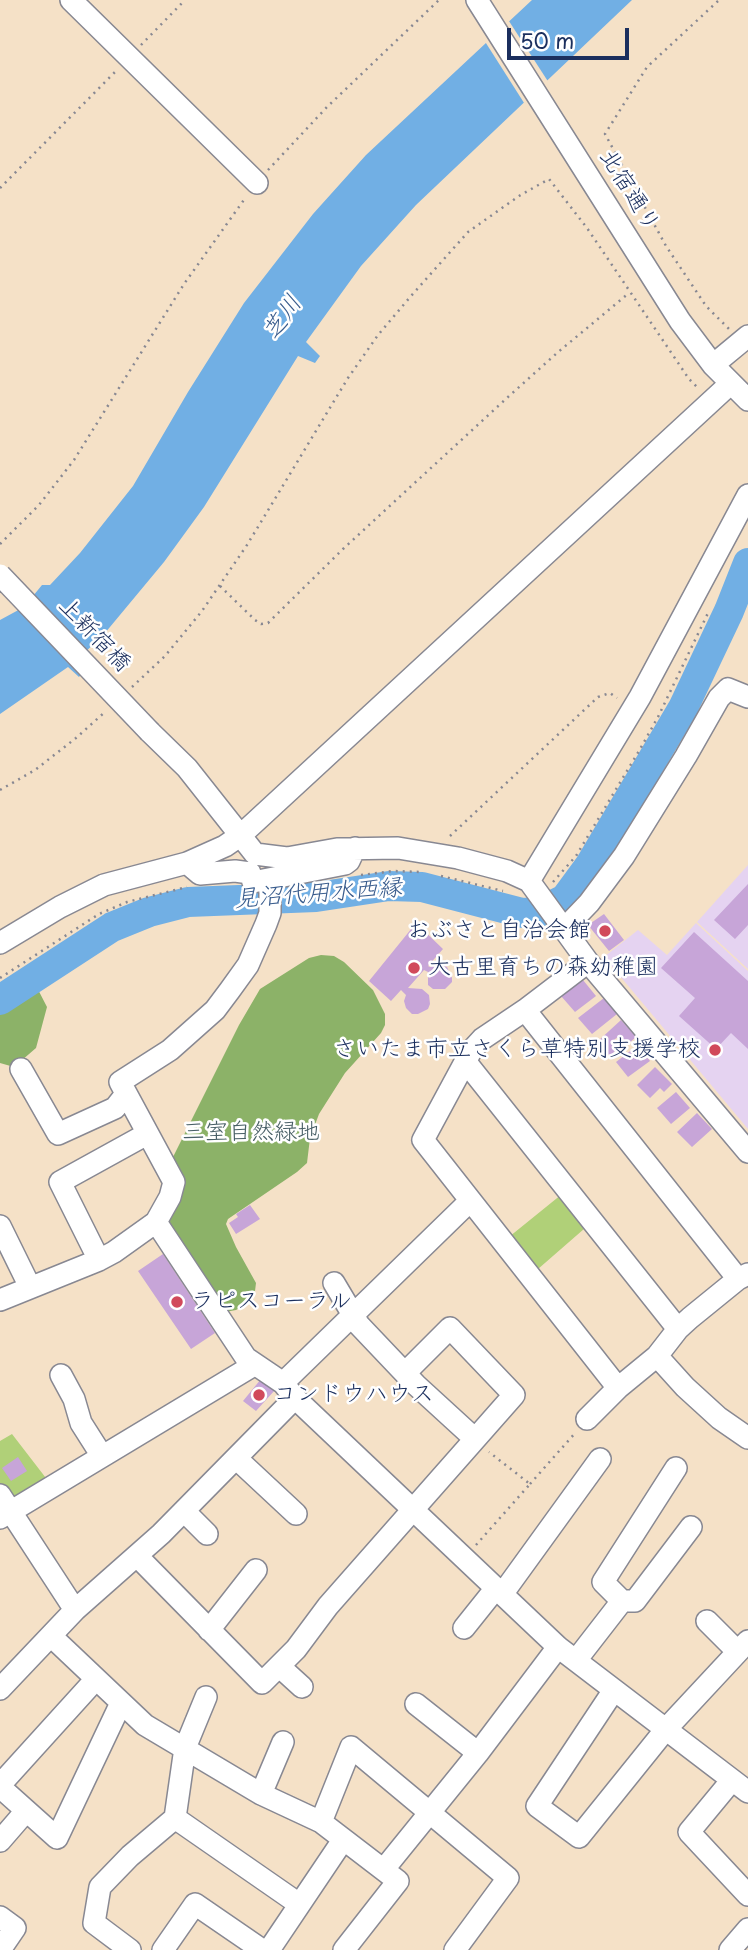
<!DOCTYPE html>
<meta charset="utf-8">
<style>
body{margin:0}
#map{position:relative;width:748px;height:1950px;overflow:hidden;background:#f5e1c7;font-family:"Playpen Sans",sans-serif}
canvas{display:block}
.scale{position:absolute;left:507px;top:28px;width:122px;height:32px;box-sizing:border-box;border:4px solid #1b2f5e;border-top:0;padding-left:9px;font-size:21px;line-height:24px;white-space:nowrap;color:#1b2f5e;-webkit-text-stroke:5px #fff;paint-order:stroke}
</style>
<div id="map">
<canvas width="748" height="1950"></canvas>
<div class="scale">50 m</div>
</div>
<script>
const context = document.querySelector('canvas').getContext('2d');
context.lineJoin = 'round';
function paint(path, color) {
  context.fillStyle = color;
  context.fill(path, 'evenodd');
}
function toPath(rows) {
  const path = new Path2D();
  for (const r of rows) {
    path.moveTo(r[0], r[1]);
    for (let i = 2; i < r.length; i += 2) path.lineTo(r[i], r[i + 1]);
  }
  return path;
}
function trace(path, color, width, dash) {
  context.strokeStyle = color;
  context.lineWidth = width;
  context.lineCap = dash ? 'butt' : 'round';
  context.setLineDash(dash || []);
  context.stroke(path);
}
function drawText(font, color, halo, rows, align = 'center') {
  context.font = font + ' "Playpen Sans","Klee One",sans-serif';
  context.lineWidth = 5;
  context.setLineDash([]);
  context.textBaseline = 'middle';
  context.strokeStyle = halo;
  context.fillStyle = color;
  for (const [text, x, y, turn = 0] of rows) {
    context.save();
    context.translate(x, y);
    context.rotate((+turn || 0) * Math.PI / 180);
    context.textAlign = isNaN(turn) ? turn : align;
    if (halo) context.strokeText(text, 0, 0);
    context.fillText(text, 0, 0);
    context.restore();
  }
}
paint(toPath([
 [748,865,748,969,697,922],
 [696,923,748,971,748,1129,604,957,638,930,667,955]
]), '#e5d3f1');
paint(toPath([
 [567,1190,592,1222,530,1276,504,1241],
 [12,1434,49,1482,15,1502,0,1485,0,1441]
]), '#b0d078');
paint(toPath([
 [321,955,334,956,344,962,373,990,385,1014,385,1025,381,1033,345,1073,319,1114,310,1138,307,1163,297,1172,228,1219,226,1224,236,1247,256,1283,255,1291,245,1304,236,1310,225,1312,170,1230,167,1218,172,1159,239,1025,260,989,309,958],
 [30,974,47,1007,36,1048,14,1067,0,1063,0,988]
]), '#8cb268');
paint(toPath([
 [532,0,632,0,416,205,361,266,306,342,320,356,315,363,298,356,204,507,164,562,105,633,74,663,83,672,79,677,68,667,0,714,0,620,24,607,42,585,50,585,80,553,133,486,188,392,244,303,313,214,366,155]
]), '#71afe4');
paint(toPath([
 [507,18,549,83,526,106,484,40]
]), '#f5e1c7');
trace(toPath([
 [0,1000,112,927,149,912,188,902,316,897,389,886,422,887,522,913,539,912,565,899,590,865,683,708,729,611,748,563]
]), '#71afe4', 30);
paint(toPath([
 [748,884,748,925,735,939,714,920],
 [604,914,624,940,609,951,588,925],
 [416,923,443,949,428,966,430,967,439,964,447,967,452,978,452,982,445,989,433,989,428,985,428,972,424,970,408,988,422,989,429,995,430,1004,428,1009,418,1014,412,1014,406,1008,404,1001,406,995,401,990,391,1001,369,981],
 [694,932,748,981,748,1049,731,1033,716,1049,679,1016,695,998,661,968],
 [583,980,596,996,575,1012,561,996],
 [604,998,617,1014,592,1034,578,1018],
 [621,1020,636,1037,628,1044,620,1035,614,1040,620,1046,610,1056,597,1042],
 [638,1045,650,1061,628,1077,616,1062],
 [655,1067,672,1084,664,1092,660,1088,650,1098,637,1085],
 [676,1092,690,1108,671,1124,657,1108],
 [697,1113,712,1129,692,1147,677,1132],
 [250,1205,260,1219,236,1234,229,1223,238,1217,236,1214],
 [163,1254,215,1333,191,1349,138,1271],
 [261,1379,275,1390,256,1411,243,1401],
 [18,1457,27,1471,11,1481,2,1468]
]), '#c7a5d8');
const minor = toPath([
 [71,0,257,183],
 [477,0,680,321,713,365,748,400],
 [713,365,748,336],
 [150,732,187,768,255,854,287,858,337,849,398,848,458,858,507,871,529,881,588,962,748,1152],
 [187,863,200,874,235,871,250,873,253,882,345,864,349,861,355,848],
 [529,881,640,697,748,495],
 [564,929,589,903,624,856,686,756,719,698,728,689,748,697],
 [0,943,60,907,104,885,187,863,225,846,241,835,730,384],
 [588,962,525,1010,482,1039,471,1051,423,1140,618,1388,657,1356,678,1329,690,1318,738,1279,748,1274],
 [525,1010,738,1279],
 [465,1061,678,1329],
 [21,1069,58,1134,115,1108,126,1094],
 [156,1222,246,1358,283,1383,295,1398,558,1647,748,1792],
 [0,1226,30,1287],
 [99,1260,60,1182,147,1134],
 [334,1283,359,1325,416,1385,475,1439],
 [0,1300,99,1260,114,1252,156,1222,170,1197,174,1182,120,1082,170,1050,215,1010,230,990,248,965,266,924,270,913,270,879],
 [657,1356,685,1387,719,1418,748,1438],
 [61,1375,74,1399,81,1423,102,1456],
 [283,1383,470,1201],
 [587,1419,618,1388],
 [237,1459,296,1514],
 [0,1495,75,1610],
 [184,1511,207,1534],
 [0,1518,254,1365],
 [137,1556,262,1683,296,1649,328,1606,514,1395,450,1328,405,1373],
 [503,1593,600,1459],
 [622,1601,635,1601,691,1527],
 [707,1621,737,1651],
 [464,1628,496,1588],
 [209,1630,256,1570],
 [51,1636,145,1725,261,1794,321,1822,398,1881,344,1950],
 [577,1659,622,1601,603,1582,676,1468],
 [280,1667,302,1687],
 [0,1689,75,1610,161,1534,295,1398],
 [614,1690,537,1806,579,1837,666,1729,748,1641],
 [416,1704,478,1753],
 [732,1780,689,1832,748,1895],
 [0,1785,96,1679],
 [0,1787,57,1838,121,1703],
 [261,1794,283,1742],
 [175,1818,299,1904],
 [321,1822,351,1747,508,1878,455,1950],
 [0,1841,26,1811],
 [384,1869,478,1753,558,1647],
 [0,1917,15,1928,0,1950],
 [130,1950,94,1923,100,1887,130,1856,175,1818,185,1748,206,1697],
 [163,1950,195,1904,262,1950],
 [269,1950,343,1840],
 [730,1950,748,1929]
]);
trace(minor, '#888892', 24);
trace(toPath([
 [718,1,647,67,605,134,666,246,706,306,729,329],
 [141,45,185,0],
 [268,170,327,107,439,0],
 [0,188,117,70],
 [0,544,39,505,74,460,184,284,246,197],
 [220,586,255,620,261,624,268,623,343,549,508,397,557,353,629,293],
 [132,687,165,656,202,611,247,545,348,378,378,335,411,296,468,232,519,196,549,179,587,228,689,379,697,387],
 [0,790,35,770,76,738,106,711],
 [450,836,598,697,610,693,617,698],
 [361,875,393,871,421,872],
 [441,876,503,891],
 [553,882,576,856,639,751,658,717,708,613],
 [0,978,99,914,127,902,187,887],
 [530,1484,576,1432],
 [476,1545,530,1484,489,1452]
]), '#888892', 2.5, [2, 5]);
trace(minor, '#fff', 21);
const minorBridge = toPath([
 [0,575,150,732]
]);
trace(minorBridge, '#888892', 24, []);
trace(minorBridge, '#fff', 21);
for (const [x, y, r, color] of [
 [605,931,7,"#d1495b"],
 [414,968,7,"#d1495b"],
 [715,1050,7,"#d1495b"],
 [177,1302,7,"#d1495b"],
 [259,1395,7,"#d1495b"]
]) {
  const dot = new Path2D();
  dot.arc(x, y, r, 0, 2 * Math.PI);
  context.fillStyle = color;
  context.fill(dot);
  trace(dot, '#fff', 2.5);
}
drawText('23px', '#1b2f5e', '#fff', [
 ["北宿通り",629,191,58],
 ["上新宿橋",94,635,46]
]);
drawText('23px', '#1b2f5e', '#fff', [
 ["おぶさと自治会館",591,931,"right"],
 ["大古里育ちの森幼稚園",428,968],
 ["さいたま市立さくら草特別支援学校",701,1050,"right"],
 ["ラピスコーラル",191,1302],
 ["コンドウハウス",273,1395]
], 'left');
drawText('23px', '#485f66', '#fff', [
 ["三室自然緑地",251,1133]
]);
drawText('italic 24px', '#395c8d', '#fff', [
 ["芝川",283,318,-55],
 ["見沼代用水西縁",318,894,-4]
]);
</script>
